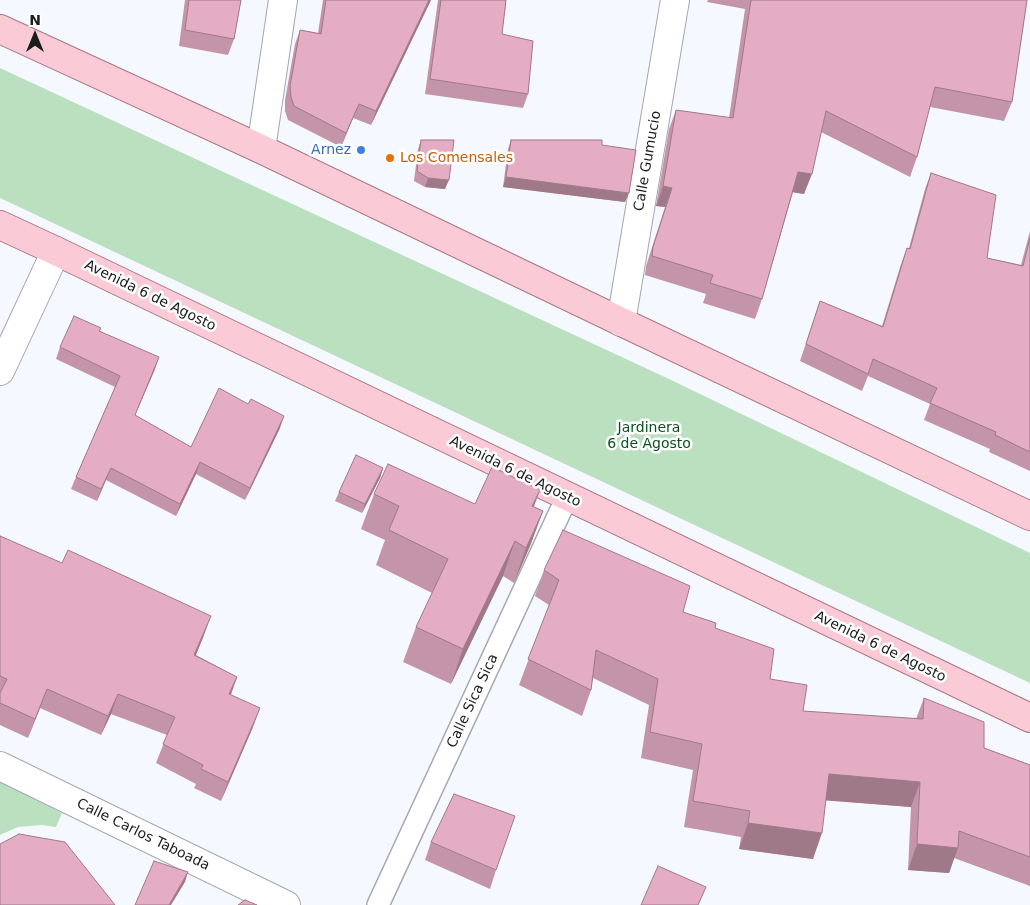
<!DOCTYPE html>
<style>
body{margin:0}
#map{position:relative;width:1030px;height:905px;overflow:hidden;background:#f6f8ff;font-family:"DejaVu Sans",sans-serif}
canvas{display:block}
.north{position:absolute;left:10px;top:10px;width:50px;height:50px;-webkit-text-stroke:4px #fff;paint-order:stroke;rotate:0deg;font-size:14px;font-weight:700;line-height:20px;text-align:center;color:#1b1c1e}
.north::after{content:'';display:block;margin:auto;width:18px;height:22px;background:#1b1c1e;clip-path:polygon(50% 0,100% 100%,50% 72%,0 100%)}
</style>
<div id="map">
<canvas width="1030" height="905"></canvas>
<div class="north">N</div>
</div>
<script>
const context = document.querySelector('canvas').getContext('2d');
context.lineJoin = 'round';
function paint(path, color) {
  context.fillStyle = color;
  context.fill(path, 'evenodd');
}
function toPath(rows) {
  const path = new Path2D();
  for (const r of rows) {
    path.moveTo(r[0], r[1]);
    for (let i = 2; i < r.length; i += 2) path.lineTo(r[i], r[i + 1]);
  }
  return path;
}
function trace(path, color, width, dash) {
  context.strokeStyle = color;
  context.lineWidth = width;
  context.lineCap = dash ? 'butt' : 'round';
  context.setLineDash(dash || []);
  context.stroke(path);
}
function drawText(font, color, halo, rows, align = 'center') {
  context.font = font + ' "DejaVu Sans",sans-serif';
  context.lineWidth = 5;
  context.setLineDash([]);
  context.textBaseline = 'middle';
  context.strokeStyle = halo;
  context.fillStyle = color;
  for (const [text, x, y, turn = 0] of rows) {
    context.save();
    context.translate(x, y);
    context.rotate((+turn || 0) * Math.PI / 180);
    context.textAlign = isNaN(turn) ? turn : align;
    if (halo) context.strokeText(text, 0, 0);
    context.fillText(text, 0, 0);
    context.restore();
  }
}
paint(toPath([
 [0,68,669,379,1030,553,1030,683,0,198],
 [0,782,62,813,56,827,42,825,18,827,0,835]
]), '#bbe0c0');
const service = toPath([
 [378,905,567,497]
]);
const minor = toPath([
 [261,149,283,0],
 [621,322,675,0],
 [0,371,56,251],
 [0,766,286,905]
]);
const primary = toPath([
 [0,29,261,149,630,326,1030,516],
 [0,225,56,251,1030,718]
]);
trace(service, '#a6a7ae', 24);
trace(minor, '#a6a7ae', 30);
trace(primary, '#a97783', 30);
trace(service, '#fff', 21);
trace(minor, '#fff', 28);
trace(primary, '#facbd6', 28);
paint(toPath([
 [185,0,241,0,234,39,228,55,179,46],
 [323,0,431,0,371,125,353,118,341,147,288,120,285,111,285,100,295,44,300,30,318,33],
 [438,0,506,0,502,34,528,94,523,108,425,94],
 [708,0,1027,0,1012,102,1004,121,930,107,917,157,910,177,821,132,804,194,793,192,762,299,755,319,703,303,706,294,645,275,646,266,665,207,656,206,669,129,676,110,729,118,745,9,707,2],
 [421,140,445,189,425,187,414,181,418,149],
 [511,140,602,145,625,202,503,187,508,149],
 [931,173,987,258,1021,265,1030,231,1030,471,989,452,990,449,924,420,930,404,868,376,862,391,800,361,820,301,882,326,901,264,907,248,909,248,925,189],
 [100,331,155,369,135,415,191,447,280,428,245,500,196,474,176,516,106,480,97,501,71,489,76,477,115,387,56,359,60,347],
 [383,468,380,478,362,513,335,501,339,492],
 [374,494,475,504,534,507,543,511,530,546,514,583,503,576,451,684,403,662,416,627,432,593,376,565,385,540,361,529],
 [0,536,204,635,196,655,237,677,231,695,253,727,221,801,194,788,196,784,156,763,167,735,111,714,101,735,40,708,28,738,0,725],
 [544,570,683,612,715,628,803,711,916,719,924,698,984,748,1030,765,1030,886,954,858,949,873,908,870,911,807,826,800,813,859,739,849,741,837,684,827,693,770,641,758,649,705,593,678,591,690,582,716,519,685,549,605,535,596],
 [431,842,496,870,490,889,425,860]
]), '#c495a8');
paint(toPath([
 [429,0,431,0,371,125,376,111],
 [359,104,353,118,341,147,346,133],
 [798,172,812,174,804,194,791,192],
 [506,177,629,193,625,202,503,187],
 [428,178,449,180,445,189,425,187],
 [663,186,672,188,665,207,656,206],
 [159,357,155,369,130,427,135,415],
 [284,416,280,428,245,500,250,488],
 [200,462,196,474,176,516,180,504],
 [111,468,106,480,97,501,101,489],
 [383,468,380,478,362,513,365,504],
 [540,490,527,525,532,506],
 [543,511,530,546,514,583,526,548],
 [515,541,503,576,451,684,463,649],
 [211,616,204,635,188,674,194,655],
 [237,677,230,696,229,694],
 [47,689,40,708,28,738,35,719],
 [118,694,111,714,101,735,108,716],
 [260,708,253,727,221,801,228,782],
 [829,774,920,782,911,807,820,800],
 [748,823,822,833,813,859,739,849],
 [917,844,958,848,949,873,908,870],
 [188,872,185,882,171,905,169,905]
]), '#a07988');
const building = toPath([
 [189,0,241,0,234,39,185,30,189,0],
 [326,0,429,0,376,111,359,104,346,133,294,106,291,97,290,86,300,30,321,34,326,0],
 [441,0,506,0,502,34,533,41,528,94,430,79,441,0],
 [751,0,1027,0,1012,102,935,87,917,157,826,111,812,174,798,172,762,299,710,283,713,275,652,256,653,247,672,188,663,186,676,110,733,118,751,0],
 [421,140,454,140,449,180,428,178,417,171,421,140],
 [511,140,602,140,602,145,636,150,629,193,506,177,511,140],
 [931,173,996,195,987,258,1023,266,1030,238,1030,452,995,435,996,432,930,403,937,388,873,359,868,374,806,344,820,301,883,327,907,248,910,249,931,173],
 [74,316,101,328,99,331,159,357,135,415,191,447,219,388,248,404,251,399,284,416,250,488,200,462,180,504,111,468,101,489,76,477,120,376,60,347,74,316],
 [356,455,383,468,365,504,339,492,356,455],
 [388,464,475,504,492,467,540,490,532,506,543,511,526,548,515,541,463,649,416,627,448,559,389,530,399,506,374,494,388,464],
 [563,530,690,586,683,612,716,623,715,628,774,649,770,679,807,685,803,711,923,719,924,698,984,722,984,748,1030,765,1030,857,959,831,958,848,917,844,920,782,829,774,822,833,748,823,750,811,693,801,702,744,650,732,658,679,596,650,591,690,528,659,559,580,544,570,563,530],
 [0,536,62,563,68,550,211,616,194,655,237,677,229,694,260,708,228,782,201,769,203,765,163,744,175,717,118,694,108,716,47,689,35,719,0,703,0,693,7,679,0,676,0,536],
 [454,794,515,816,496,870,431,842,454,794],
 [19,834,65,842,115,905,0,905,0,844,19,834],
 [154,861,188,872,169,905,135,905,154,861],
 [658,866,706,887,698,905,641,905,658,866],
 [245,900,257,905,238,905,245,900]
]);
paint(building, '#e4adc3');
trace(building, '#a07988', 1);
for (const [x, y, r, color] of [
 [361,150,5,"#3f7fe0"],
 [390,158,5,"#e8710a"]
]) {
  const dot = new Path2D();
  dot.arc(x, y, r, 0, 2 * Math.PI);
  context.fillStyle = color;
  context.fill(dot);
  trace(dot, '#fff', 2);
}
drawText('14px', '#366cbe', '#fff', [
 ["Arnez",351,150]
], 'right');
drawText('14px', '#c56008', '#fff', [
 ["Los Comensales",400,158]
], 'left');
drawText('14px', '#1b1c1e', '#fff', [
 ["Calle Gumucio",648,161,-80],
 ["Avenida 6 de Agosto",150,296,26],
 ["Avenida 6 de Agosto",515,472,26],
 ["Avenida 6 de Agosto",880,647,26],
 ["Calle Sica Sica",473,701,-65],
 ["Calle Carlos Taboada",143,835,26]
]);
drawText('14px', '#0a4f21', '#fff', [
 ["Jardinera",649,428],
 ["6 de Agosto",649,444]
]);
</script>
